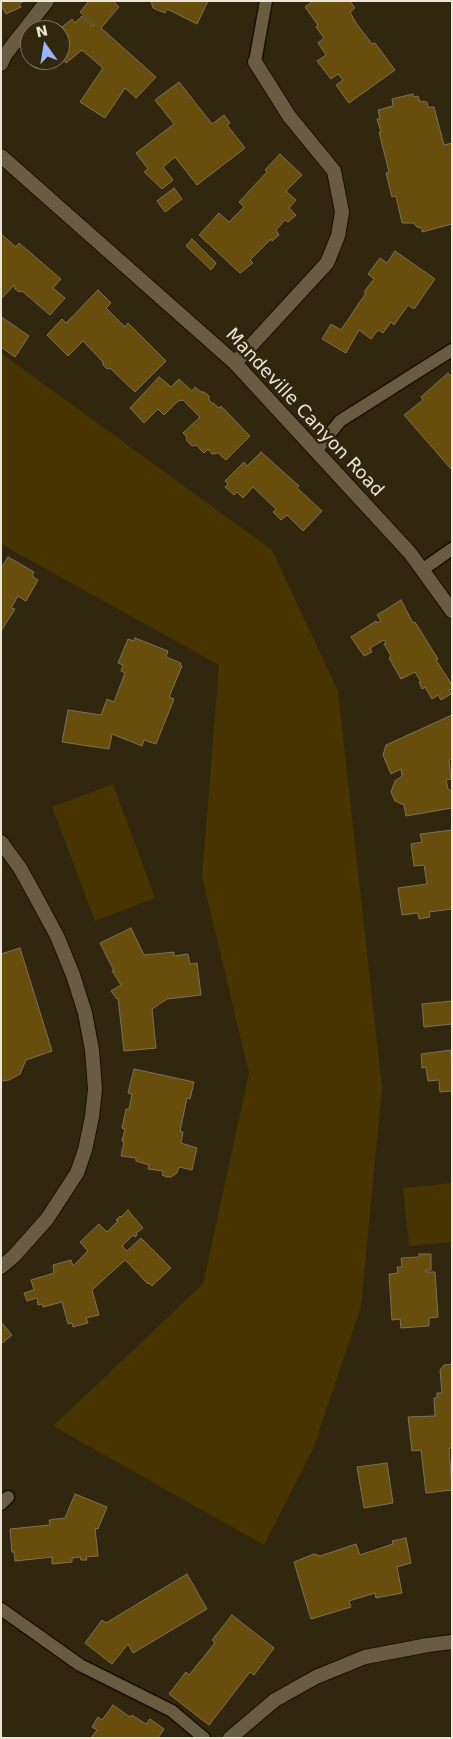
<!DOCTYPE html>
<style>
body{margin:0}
#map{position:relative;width:453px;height:1739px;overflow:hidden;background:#31260e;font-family:"DejaVu Sans",sans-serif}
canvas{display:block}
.frame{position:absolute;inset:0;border:2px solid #ede6d7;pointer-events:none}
.north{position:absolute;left:20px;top:20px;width:50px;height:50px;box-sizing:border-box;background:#31260e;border:1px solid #7c735e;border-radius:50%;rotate:347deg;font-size:14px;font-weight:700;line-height:20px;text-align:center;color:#ede6d7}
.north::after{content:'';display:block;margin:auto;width:18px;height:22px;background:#9ab5fd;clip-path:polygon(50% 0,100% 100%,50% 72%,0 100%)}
</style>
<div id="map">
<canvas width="453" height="1739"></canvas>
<div class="frame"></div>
<div class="north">N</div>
</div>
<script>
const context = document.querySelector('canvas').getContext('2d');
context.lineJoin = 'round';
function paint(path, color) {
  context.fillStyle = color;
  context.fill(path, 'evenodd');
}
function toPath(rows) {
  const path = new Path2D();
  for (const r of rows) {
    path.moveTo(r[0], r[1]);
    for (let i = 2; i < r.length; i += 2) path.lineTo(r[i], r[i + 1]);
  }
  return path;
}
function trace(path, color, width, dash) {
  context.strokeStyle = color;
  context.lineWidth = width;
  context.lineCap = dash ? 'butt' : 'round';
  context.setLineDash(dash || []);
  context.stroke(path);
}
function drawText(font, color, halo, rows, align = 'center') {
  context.font = font + ' "DejaVu Sans",sans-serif';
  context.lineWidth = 5;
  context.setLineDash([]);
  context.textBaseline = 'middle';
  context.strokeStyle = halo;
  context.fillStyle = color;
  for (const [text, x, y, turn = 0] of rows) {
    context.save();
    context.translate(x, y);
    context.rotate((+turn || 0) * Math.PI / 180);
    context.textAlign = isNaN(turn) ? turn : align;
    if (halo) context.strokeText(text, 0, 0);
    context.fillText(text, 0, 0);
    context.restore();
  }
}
paint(toPath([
 [1,353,272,550,338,691,382,1088,361,1307,313,1449,264,1545,53,1426,203,1284,249,1073,202,877,219,665,1,544],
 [113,784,155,898,95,921,52,807],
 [452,1183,452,1242,409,1246,403,1188]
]), '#483400');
const building = toPath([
 [1,1,24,1,19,4,21,7,6,14,1,5,1,1],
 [89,1,113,1,119,7,101,28,156,77,136,98,125,88,105,118,80,102,103,68,82,50,66,63,60,55,60,30,58,30,72,19,75,23,82,16,93,26,94,25,80,12,89,1],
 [151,1,208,1,197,24,167,9,165,13,153,8,151,1],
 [313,1,350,1,355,8,350,12,356,23,372,44,375,43,395,70,349,103,336,85,343,80,338,74,331,79,317,61,326,55,318,43,324,38,316,27,318,25,305,7,313,1],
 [179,82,212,124,224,115,230,123,227,125,245,148,197,185,175,157,163,167,173,180,162,189,144,172,148,169,136,153,174,124,155,100,179,82],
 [413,94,414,97,418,96,420,102,424,101,425,102,427,102,428,107,434,107,444,145,452,143,452,224,422,232,422,228,417,227,414,223,402,223,396,196,392,197,386,173,389,172,379,132,381,132,377,119,380,119,378,110,393,106,392,99,413,94],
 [280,154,302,175,286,191,296,200,289,208,296,215,288,222,285,220,276,230,279,235,272,241,271,239,250,260,253,263,240,273,199,235,219,213,229,222,244,207,239,202,267,172,265,170,280,154],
 [174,188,182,199,165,212,157,201,174,188],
 [1,234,16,247,19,243,61,279,53,288,65,298,50,315,22,291,19,292,15,289,14,285,1,299,1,234],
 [192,239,216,263,211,270,186,246,192,239],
 [395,251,435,279,414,309,408,305,394,325,391,322,383,333,378,330,371,339,359,330,346,353,322,339,331,324,341,330,366,293,364,292,374,279,368,274,380,258,387,263,395,251],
 [98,290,111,303,106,308,125,327,128,323,166,361,135,392,110,368,107,369,103,365,103,362,83,341,68,356,47,335,62,319,66,323,98,290],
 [3,318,29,336,15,357,1,347,1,320,3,318],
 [448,373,452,377,452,470,404,415,423,400,421,397,448,373],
 [159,377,171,387,179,379,192,391,195,387,201,392,204,392,209,396,209,400,213,404,213,403,219,408,221,406,250,436,226,460,218,453,212,454,208,449,204,453,196,445,192,446,187,441,186,436,183,433,200,417,183,400,178,401,164,415,158,409,144,423,130,408,159,377],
 [261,452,299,486,297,488,322,511,303,531,287,515,281,520,273,512,276,509,253,487,243,498,237,492,234,495,225,487,228,484,225,481,244,462,247,466,261,452],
 [8,557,34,572,32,576,38,580,26,601,18,596,11,608,15,609,1,631,1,566,2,567,8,557],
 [401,600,413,623,415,622,438,659,436,660,452,685,452,689,449,690,451,694,441,700,438,695,432,699,425,687,422,689,419,682,421,682,415,672,401,679,389,658,391,656,384,644,386,642,384,640,370,648,372,652,364,656,351,637,376,621,377,623,381,621,377,615,401,600],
 [135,638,168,651,166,657,181,663,180,665,182,666,169,697,174,699,156,744,144,740,142,746,112,734,109,749,62,742,68,710,101,715,107,699,114,702,125,673,121,671,123,665,118,663,128,639,134,641,135,638],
 [452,715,452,758,449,760,451,779,446,780,448,789,452,791,452,808,406,816,404,805,395,801,391,792,395,781,402,776,401,769,391,774,383,755,386,745,452,715],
 [452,830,452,909,429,912,430,917,419,919,418,913,402,915,398,888,427,884,424,865,414,866,411,844,422,842,420,834,452,830],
 [131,928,144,955,174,952,174,956,188,954,190,964,197,963,201,995,167,999,152,1009,156,1048,124,1051,118,998,117,999,111,991,121,985,112,971,114,971,100,943,131,928],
 [20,948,52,1051,26,1060,20,1074,9,1080,1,1081,1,954,20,948],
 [452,1001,452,1024,424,1027,422,1004,452,1001],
 [451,1050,452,1091,440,1092,439,1080,428,1081,426,1067,422,1068,421,1054,451,1050],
 [134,1069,194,1082,190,1099,187,1098,180,1131,183,1132,181,1143,197,1148,192,1170,179,1167,177,1173,171,1177,167,1177,162,1175,163,1171,148,1169,149,1165,136,1161,136,1158,121,1156,124,1142,122,1141,125,1129,122,1128,126,1109,129,1109,132,1094,128,1093,134,1069],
 [128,1210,143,1228,136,1233,137,1235,135,1237,133,1235,122,1246,127,1251,141,1238,171,1268,152,1286,149,1283,148,1284,125,1260,92,1290,99,1315,86,1318,88,1323,73,1327,72,1323,68,1324,62,1302,43,1307,42,1304,38,1305,37,1298,27,1301,24,1293,34,1290,31,1280,54,1273,53,1265,71,1260,73,1266,88,1251,80,1242,99,1224,107,1232,118,1221,116,1220,120,1216,121,1217,128,1210],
 [419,1254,431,1254,431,1270,426,1270,426,1272,435,1272,438,1317,429,1318,429,1326,401,1328,400,1319,392,1320,389,1274,398,1273,397,1267,402,1267,401,1258,419,1257,419,1254],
 [1,1322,12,1335,1,1344,1,1322],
 [452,1364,452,1448,449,1448,452,1490,426,1493,421,1450,412,1451,408,1417,435,1416,434,1398,437,1398,437,1393,442,1393,440,1370,444,1365,452,1364],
 [387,1463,393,1503,364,1508,357,1467,387,1463],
 [75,1494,107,1507,98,1529,95,1528,98,1556,86,1557,87,1560,81,1560,80,1557,72,1558,72,1562,52,1564,52,1557,15,1561,14,1552,12,1552,10,1529,50,1525,49,1520,65,1518,75,1494],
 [406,1538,411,1563,397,1567,402,1593,376,1598,375,1593,349,1601,351,1607,311,1619,294,1562,314,1554,320,1556,356,1544,360,1555,393,1544,392,1541,406,1538],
 [187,1574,207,1609,133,1653,128,1644,112,1664,85,1643,102,1620,106,1623,187,1574],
 [232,1615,274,1648,254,1675,250,1672,209,1725,169,1694,186,1672,189,1675,215,1643,212,1640,232,1615],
 [113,1705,130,1717,132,1715,146,1724,150,1719,164,1729,158,1738,91,1738,97,1730,92,1727,98,1717,102,1720,113,1705]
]);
paint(building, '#674e0d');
trace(building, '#7e7157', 1);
const service = toPath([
 [255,62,266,1],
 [316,451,340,421,452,350],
 [422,570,452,549],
 [1,1504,8,1497],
 [1,1609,80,1665,172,1711,204,1738]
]);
const minor = toPath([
 [1,64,5,55,47,1],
 [235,363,327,263,338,236,342,212,334,171,289,116,255,62],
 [1,842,20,868,36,897,57,936,73,975,85,1013,92,1050,95,1089,92,1117,85,1150,77,1173,47,1219,14,1256,1,1267],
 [230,1738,275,1700,316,1677,365,1657,428,1645,452,1642]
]);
const tertiary = toPath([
 [1,156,235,363,410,553,452,611]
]);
trace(service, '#190f00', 15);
trace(minor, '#190f00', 16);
trace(tertiary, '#190f00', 16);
trace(service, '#685c42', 12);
trace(minor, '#685c42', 14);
trace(tertiary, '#685c42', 14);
drawText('18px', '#ede6d7', '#31260e', [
 ["Mandeville Canyon Road",304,413,47]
]);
</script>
